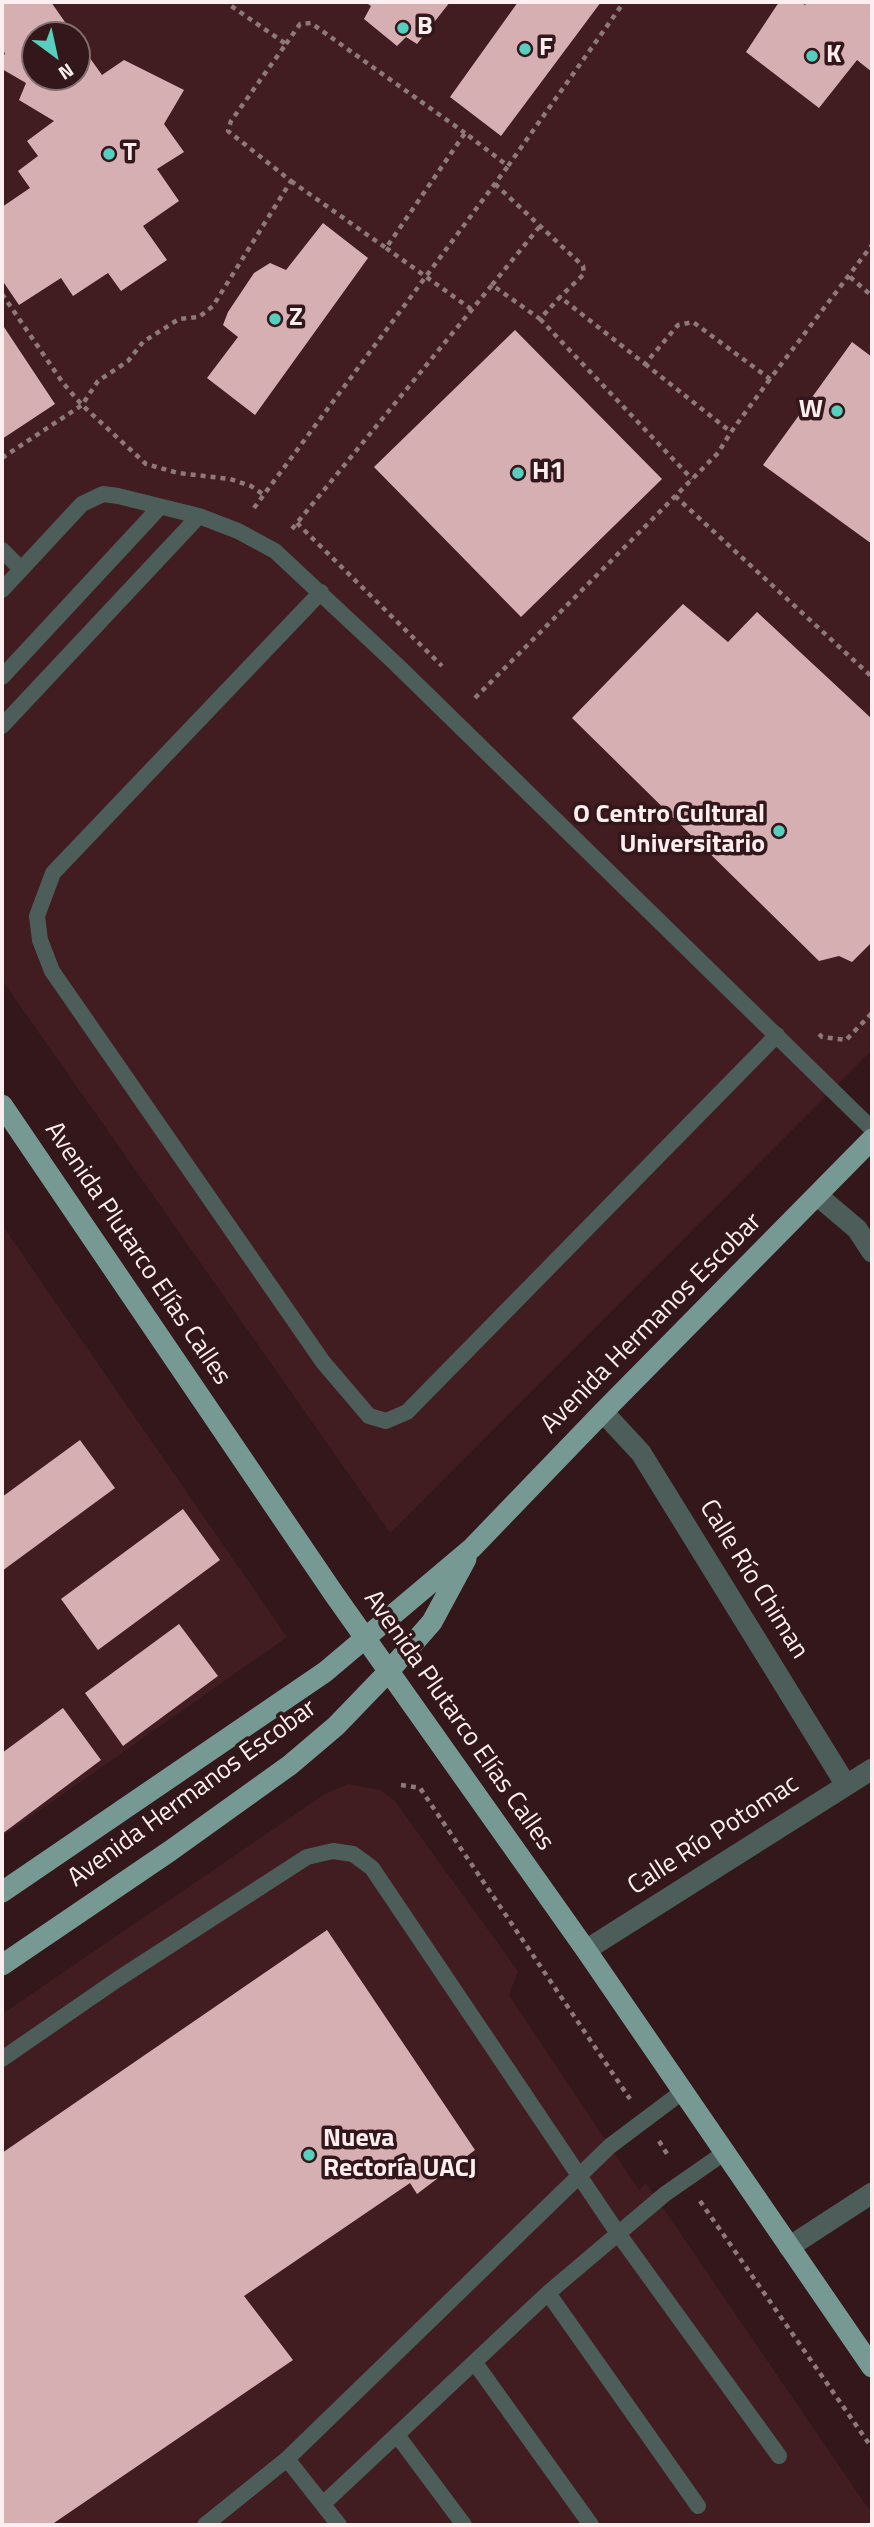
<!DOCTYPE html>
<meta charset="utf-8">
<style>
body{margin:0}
#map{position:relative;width:874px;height:2527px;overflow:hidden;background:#33171a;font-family:"Titillium Web",sans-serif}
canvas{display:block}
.frame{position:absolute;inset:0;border:4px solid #feeeef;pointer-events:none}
.north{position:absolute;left:21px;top:21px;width:70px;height:70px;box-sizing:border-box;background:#33171a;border:2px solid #846d6f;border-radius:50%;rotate:147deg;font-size:19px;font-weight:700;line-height:28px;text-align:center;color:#feeeef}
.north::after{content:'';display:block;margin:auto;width:24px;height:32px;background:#58cebf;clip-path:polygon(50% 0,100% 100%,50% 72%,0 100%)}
</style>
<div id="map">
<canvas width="874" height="2527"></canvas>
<div class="frame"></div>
<div class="north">N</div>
</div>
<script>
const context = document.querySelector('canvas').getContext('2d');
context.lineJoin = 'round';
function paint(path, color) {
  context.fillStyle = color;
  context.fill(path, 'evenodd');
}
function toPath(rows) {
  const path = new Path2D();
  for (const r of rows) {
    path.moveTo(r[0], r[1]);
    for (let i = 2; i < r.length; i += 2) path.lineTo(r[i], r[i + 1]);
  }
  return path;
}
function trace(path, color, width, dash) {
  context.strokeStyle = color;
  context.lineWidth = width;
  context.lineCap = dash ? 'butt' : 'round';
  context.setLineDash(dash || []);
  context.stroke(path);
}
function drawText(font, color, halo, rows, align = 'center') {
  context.font = font + ' "Titillium Web",sans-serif';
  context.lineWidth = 7;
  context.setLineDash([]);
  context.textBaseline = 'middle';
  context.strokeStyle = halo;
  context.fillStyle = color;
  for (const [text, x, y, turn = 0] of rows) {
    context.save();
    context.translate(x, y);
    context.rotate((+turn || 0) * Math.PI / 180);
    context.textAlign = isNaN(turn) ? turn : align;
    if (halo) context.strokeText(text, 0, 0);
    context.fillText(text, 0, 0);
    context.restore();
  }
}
paint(toPath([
 [2,2,872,2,872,1050,390,1533,2,980],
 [35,35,77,35,77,77,35,77],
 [2,1225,287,1637,2,1837],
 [348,1784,380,1790,394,1800,518,1971,509,1995,639,2190,646,2183,872,2514,872,2525,2,2525,2,2014,325,1794]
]), '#411d22');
paint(toPath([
 [2,2,51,2,74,35,35,35,35,77,77,77,77,40,102,75,124,60,184,90,164,124,184,152,157,169,179,201,143,226,167,260,121,291,108,273,73,296,61,278,19,305,2,280,2,207,30,188,18,171,38,156,27,141,54,121,19,100,26,83,2,69,2,60,5,53,2,51],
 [365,2,450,2,417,44,406,37,397,46,364,19,371,6],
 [518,2,601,2,501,136,450,97],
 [779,2,800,2,805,5,807,2,872,2,872,72,857,60,819,108,746,52],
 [323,223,368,258,255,415,207,378,238,337,223,325,228,312,254,273,270,263,286,270],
 [2,324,55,404,2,439],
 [515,330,662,479,521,617,374,467],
 [852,342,872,357,872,544,763,465],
 [683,604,728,642,757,612,872,719,872,942,852,962,839,956,819,961,572,718],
 [80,1440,115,1488,2,1571,2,1497],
 [183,1509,220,1560,98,1650,61,1599],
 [179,1624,218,1676,123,1746,85,1693],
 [63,1708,101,1760,2,1834,2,1753],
 [327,1930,475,2150,417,2194,410,2183,244,2296,293,2360,51,2525,2,2525,2,2153]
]), '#d6afb2');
trace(toPath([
 [286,44,300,24,311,23,465,133],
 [291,181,386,248,465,133,508,166,624,2],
 [495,184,583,266,584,274,560,297],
 [386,248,471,309],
 [850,277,872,296],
 [492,285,540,226],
 [2,294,63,383,82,405,146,464,178,473,230,479,251,486,264,495],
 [540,319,692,479],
 [645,364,731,432],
 [2,458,82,405,98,381,128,361,143,342,179,319,199,317,213,306,291,181,228,131,231,121,286,44,227,3],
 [675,496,872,677],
 [254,508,508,166],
 [297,523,442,666],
 [292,529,492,285,540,319,560,297,645,364,678,325,693,322,770,379,872,245],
 [475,698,718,453,731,432,770,379],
 [819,1034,822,1037,846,1040,872,1013],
 [401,1785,420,1788,630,2099],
 [659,2141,669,2157],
 [700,2201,872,2448]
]), '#8e787a', 4.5, [5, 5]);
trace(toPath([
 [2,550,21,569],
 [2,590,82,504,103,494,118,496,199,516,238,531,275,551,397,665,872,1129],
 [321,592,53,873,37,916,40,940,52,971,323,1362,369,1416,386,1421,407,1412,777,1035],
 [2,677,160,507],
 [2,726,199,516],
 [2,2059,118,1979,307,1857,333,1851,353,1854,372,1868,617,2232,779,2456],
 [548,2293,698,2506],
 [475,2363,591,2525],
 [397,2435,464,2525],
 [287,2459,339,2525],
 [323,2504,548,2293,665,2194,724,2153],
 [205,2525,287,2459,610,2146,682,2092]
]), '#4c5d5a', 16);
trace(toPath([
 [818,1196,857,1229,872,1252],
 [603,1412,641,1453,846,1785],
 [586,1950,872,1769],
 [789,2247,872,2193]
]), '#4c5d5a', 21);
trace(toPath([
 [2,1105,334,1594,586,1950,872,2367],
 [2,1892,325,1672,472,1548,603,1412,872,1139],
 [2,1965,170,1851,290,1765,336,1726,389,1671,432,1622,466,1559]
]), '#779993', 21);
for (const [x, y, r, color] of [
 [403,28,7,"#58cebf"],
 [525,49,7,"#58cebf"],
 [812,56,7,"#58cebf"],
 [109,154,7,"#58cebf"],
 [275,319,7,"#58cebf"],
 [837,411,7,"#58cebf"],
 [518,473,7,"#58cebf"],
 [779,831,7,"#58cebf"],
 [309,2155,7,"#58cebf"]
]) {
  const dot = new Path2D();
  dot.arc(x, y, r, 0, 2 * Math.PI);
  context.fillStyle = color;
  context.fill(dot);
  trace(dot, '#33171a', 2.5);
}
drawText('bold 26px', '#feeeef', '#33171a', [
 ["B",417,28],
 ["F",539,49],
 ["K",826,56],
 ["T",123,154],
 ["Z",289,319],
 ["W",823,411,"right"],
 ["H1",532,473],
 ["O Centro Cultural",765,816,"right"],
 ["Universitario",765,846,"right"],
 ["Nueva",323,2140],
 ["Rectoría UACJ",323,2170]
], 'left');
drawText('26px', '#feeeef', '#33171a', [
 ["Avenida Plutarco Elías Calles",137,1254,56],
 ["Avenida Hermanos Escobar",652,1324,-45],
 ["Calle Río Chiman",753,1580,58],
 ["Avenida Plutarco Elías Calles",458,1721,55],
 ["Avenida Hermanos Escobar",193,1794,-36],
 ["Calle Río Potomac",714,1836,-33]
]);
</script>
